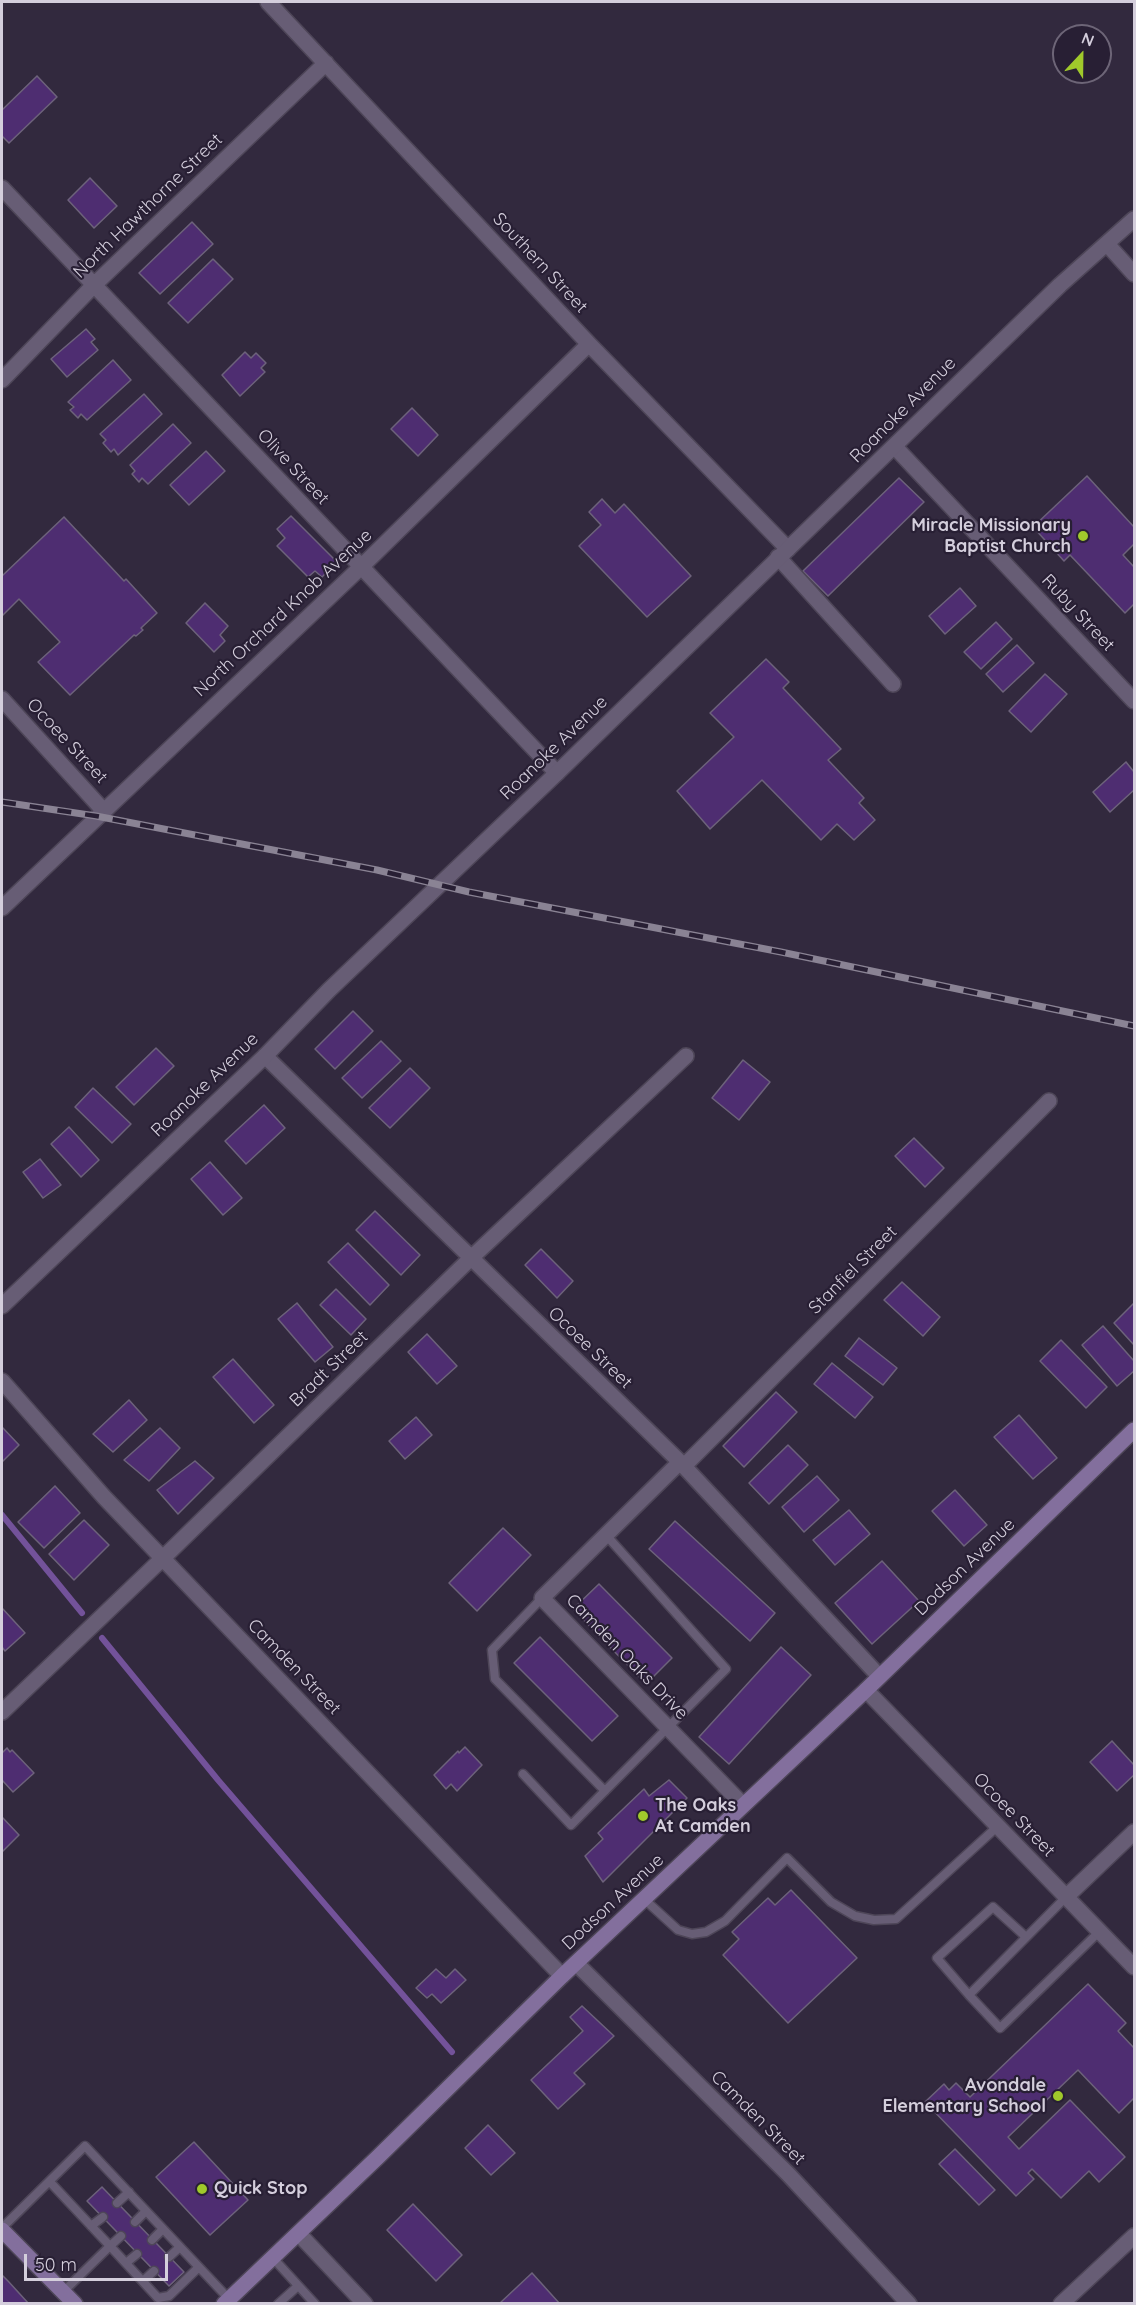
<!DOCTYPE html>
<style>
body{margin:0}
#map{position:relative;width:1136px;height:2305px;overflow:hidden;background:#32293e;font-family:Quicksand,sans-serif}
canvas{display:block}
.frame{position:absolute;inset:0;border:3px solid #d4cedc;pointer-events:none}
.north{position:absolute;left:1052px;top:24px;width:60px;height:60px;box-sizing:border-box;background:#281f34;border:2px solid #6d6577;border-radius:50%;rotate:22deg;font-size:16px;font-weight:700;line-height:24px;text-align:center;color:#d4cedc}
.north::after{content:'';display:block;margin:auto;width:21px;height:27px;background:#a0c92b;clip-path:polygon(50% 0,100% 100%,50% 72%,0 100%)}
.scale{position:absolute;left:24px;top:2254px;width:144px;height:27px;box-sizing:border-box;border:3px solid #d4cedc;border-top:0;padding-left:8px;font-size:18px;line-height:21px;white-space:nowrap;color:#d4cedc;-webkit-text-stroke:4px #281f34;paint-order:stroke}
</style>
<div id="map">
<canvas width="1136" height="2305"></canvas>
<div class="frame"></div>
<div class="north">N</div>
<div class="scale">50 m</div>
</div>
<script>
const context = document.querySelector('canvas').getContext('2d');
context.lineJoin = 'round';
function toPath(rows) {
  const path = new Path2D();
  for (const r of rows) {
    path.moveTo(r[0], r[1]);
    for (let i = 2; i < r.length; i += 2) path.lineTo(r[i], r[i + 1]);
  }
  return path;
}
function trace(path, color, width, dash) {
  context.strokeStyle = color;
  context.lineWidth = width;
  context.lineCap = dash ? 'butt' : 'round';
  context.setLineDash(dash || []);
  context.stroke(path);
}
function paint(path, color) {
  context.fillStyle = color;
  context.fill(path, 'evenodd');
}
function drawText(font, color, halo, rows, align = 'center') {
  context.font = font + ' Quicksand,sans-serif';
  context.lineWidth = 4.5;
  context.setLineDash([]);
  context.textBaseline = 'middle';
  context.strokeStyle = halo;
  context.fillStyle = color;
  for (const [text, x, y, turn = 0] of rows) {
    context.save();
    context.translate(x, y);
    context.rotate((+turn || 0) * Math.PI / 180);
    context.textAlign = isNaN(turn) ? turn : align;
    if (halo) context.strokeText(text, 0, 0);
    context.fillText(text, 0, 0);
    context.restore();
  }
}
trace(toPath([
 [2,1515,82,1613],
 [102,1638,218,1780,452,2052]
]), '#73529a', 6);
const building = toPath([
 [37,76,57,97,9,143,2,136,2,110,37,76],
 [90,178,117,206,94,228,68,200,90,178],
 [192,222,213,244,160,294,139,273,192,222],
 [213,259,233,279,188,323,168,303,213,259],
 [86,329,95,339,91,342,98,350,67,377,51,359,86,329],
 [245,352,251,358,256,353,266,363,261,368,265,372,240,396,222,375,245,352],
 [113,360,131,380,87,420,81,414,78,418,70,410,74,407,68,402,113,360],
 [144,394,162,414,118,455,114,449,111,452,103,443,106,440,100,434,144,394],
 [412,408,438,435,418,456,391,429,412,408],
 [173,424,191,443,148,484,142,478,139,482,132,474,135,471,130,465,173,424],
 [206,451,225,471,189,505,170,485,206,451],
 [1087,476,1134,527,1134,544,1123,555,1134,567,1134,604,1125,613,1070,555,1064,561,1033,527,1087,476],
 [899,478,924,502,828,596,803,571,899,478],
 [602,499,615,513,624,504,691,576,647,617,579,546,601,525,589,512,602,499],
 [291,516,337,562,322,577,315,571,308,577,277,546,285,538,277,529,291,516],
 [64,517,124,581,126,579,157,613,141,628,143,630,136,636,134,635,70,695,38,662,60,642,19,599,2,616,2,576,64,517],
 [960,588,976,606,945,634,929,616,960,588],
 [205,603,228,626,220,635,225,641,214,652,186,623,205,603],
 [996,622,1012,639,981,669,964,652,996,622],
 [1017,645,1034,663,1003,692,986,674,1017,645],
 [766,659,789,682,783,688,841,749,828,760,864,798,859,803,875,820,854,840,837,824,821,840,762,780,710,829,677,791,734,737,710,713,766,659],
 [1045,674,1067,694,1031,732,1009,711,1045,674],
 [1126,762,1134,772,1134,790,1110,812,1093,792,1126,762],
 [353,1011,373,1031,335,1069,315,1049,353,1011],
 [381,1041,401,1061,362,1098,342,1078,381,1041],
 [156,1048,174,1066,134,1105,116,1087,156,1048],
 [743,1060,770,1082,739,1120,712,1098,743,1060],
 [410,1068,430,1088,390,1128,369,1108,410,1068],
 [93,1088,131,1124,112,1143,75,1107,93,1088],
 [264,1105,285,1128,246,1164,225,1141,264,1105],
 [69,1127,99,1160,81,1177,51,1144,69,1127],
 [914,1138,944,1168,925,1187,895,1156,914,1138],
 [40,1159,61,1185,43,1198,23,1172,40,1159],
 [210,1162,242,1198,223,1215,191,1179,210,1162],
 [375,1211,420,1255,401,1275,356,1230,375,1211],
 [348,1243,389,1285,370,1305,328,1262,348,1243],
 [541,1249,573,1281,557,1298,525,1265,541,1249],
 [902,1282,940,1317,923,1336,884,1300,902,1282],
 [336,1289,366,1319,351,1335,320,1305,336,1289],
 [297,1303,333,1347,315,1362,278,1319,297,1303],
 [1134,1303,1134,1345,1114,1323,1134,1303],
 [1103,1326,1134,1361,1134,1371,1117,1386,1082,1345,1103,1326],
 [427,1334,457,1366,437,1384,408,1352,427,1334],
 [859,1338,897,1368,883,1385,845,1356,859,1338],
 [1061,1340,1107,1387,1086,1408,1040,1361,1061,1340],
 [233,1359,274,1405,254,1423,213,1377,233,1359],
 [832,1363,873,1397,855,1418,814,1384,832,1363],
 [776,1392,797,1412,744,1467,723,1446,776,1392],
 [129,1400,147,1420,113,1452,93,1434,129,1400],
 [1019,1415,1057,1458,1033,1479,994,1437,1019,1415],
 [416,1417,432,1435,405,1459,389,1441,416,1417],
 [2,1427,19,1445,2,1462,2,1427],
 [160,1428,180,1448,149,1481,124,1460,160,1428],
 [788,1445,808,1465,769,1504,749,1483,788,1445],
 [195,1461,214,1478,178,1514,157,1490,195,1461],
 [817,1476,839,1500,804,1532,782,1507,817,1476],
 [55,1486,80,1513,44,1548,18,1522,55,1486],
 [955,1490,987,1525,964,1546,932,1511,955,1490],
 [849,1510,870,1534,835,1565,813,1540,849,1510],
 [84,1520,109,1545,74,1580,49,1554,84,1520],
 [675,1521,775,1613,750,1641,649,1549,675,1521],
 [503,1528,531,1555,477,1611,449,1583,503,1528],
 [882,1561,919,1601,872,1644,835,1603,882,1561],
 [599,1584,672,1658,646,1684,573,1609,599,1584],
 [2,1608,25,1633,5,1651,2,1647,2,1608],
 [540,1637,618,1716,592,1741,514,1663,540,1637],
 [781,1647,811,1675,729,1764,699,1737,781,1647],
 [1112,1741,1134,1765,1134,1775,1117,1791,1090,1762,1112,1741],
 [465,1747,482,1765,457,1791,451,1784,446,1789,434,1775,458,1751,459,1753,465,1747],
 [7,1748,10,1752,12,1750,34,1773,13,1792,2,1780,2,1753,7,1748],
 [669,1780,687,1798,603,1882,585,1856,603,1839,598,1833,644,1789,649,1796,669,1780],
 [2,1817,19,1835,2,1852,2,1817],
 [791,1890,857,1958,788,2023,723,1955,739,1939,732,1932,768,1898,775,1905,791,1890],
 [436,1969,446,1978,455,1969,466,1980,441,2003,432,1994,427,1998,416,1988,436,1969],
 [1088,1984,1126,2023,1118,2031,1134,2048,1134,2098,1119,2113,1078,2070,1008,2137,1019,2149,1070,2100,1125,2157,1099,2182,1089,2171,1061,2198,1032,2169,1028,2173,1034,2179,1016,2196,925,2102,944,2084,949,2090,956,2083,970,2097,1088,1984],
 [582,2006,614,2036,574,2073,585,2084,558,2109,531,2080,583,2031,570,2017,582,2006],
 [488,2125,515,2153,491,2175,465,2148,488,2125],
 [194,2142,248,2200,210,2235,156,2177,194,2142],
 [955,2149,995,2190,979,2205,939,2164,955,2149],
 [102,2187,184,2272,169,2286,87,2201,102,2187],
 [413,2204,462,2255,436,2281,387,2230,413,2204],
 [532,2273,560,2304,500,2304,500,2303,532,2273],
 [2,2275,8,2281,29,2304,2,2304,2,2275]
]);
paint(building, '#4e2d71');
trace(building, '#6d627b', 1.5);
const service = toPath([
 [542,1598,492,1650,495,1679,605,1791],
 [523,1774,571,1825,726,1669,606,1535],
 [1066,1897,969,1995,1000,2028,1100,1931],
 [644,1899,678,1930,692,1934,706,1932,725,1921,787,1858,831,1902,855,1916,874,1920,896,1919,998,1826],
 [969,1995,937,1958,993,1907,1026,1937],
 [50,2182,110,2246,63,2292],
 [117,2203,129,2192],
 [135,2222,146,2211],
 [91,2226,103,2217],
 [2,2228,85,2146,229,2299],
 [121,2236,110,2246,158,2298,169,2296,199,2267],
 [152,2240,163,2229],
 [169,2257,180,2247],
 [273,2258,315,2304],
 [126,2263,137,2254],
 [143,2281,154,2271],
 [278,2304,298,2286]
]);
const minor = toPath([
 [268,2,589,344,788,549],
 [2,188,557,773],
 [1107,244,1134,274],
 [2,380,94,285,326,63],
 [895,447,1134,701],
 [778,557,893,684],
 [2,699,103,810],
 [2,908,361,567,589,344],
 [265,1056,680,1462,879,1676],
 [2,1381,104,1497,562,1976],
 [680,1462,542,1598,743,1805],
 [684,1466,1049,1101],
 [866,1690,1134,1967],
 [2,1712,163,1558,470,1259,686,1056],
 [1066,1897,1134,1832],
 [576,1963,789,2175,909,2304],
 [299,2234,365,2304],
 [1061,2304,1134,2236]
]);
const tertiary = toPath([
 [2,1306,265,1056,329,990,557,773,1060,285,1134,219]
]);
const secondary = toPath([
 [2,2230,75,2304],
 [224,2304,378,2157,562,1976,866,1690,1134,1430]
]);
trace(service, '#4e4658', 11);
trace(minor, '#4e4658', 18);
trace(tertiary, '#4e4658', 18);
trace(secondary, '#4e4658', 18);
trace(service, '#675d75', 8);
trace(minor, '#675d75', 15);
trace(tertiary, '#675d75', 15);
trace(secondary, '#836f9d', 15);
const rail = toPath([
 [2,802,96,816,377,870,469,892,781,952,1134,1026]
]);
trace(rail, '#8a8394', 7);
trace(rail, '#281f34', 4.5, [14]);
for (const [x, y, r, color] of [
 [1083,536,6,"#a0c92b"],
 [643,1816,6,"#a0c92b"],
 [1058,2096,6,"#a0c92b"],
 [202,2189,6,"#a0c92b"]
]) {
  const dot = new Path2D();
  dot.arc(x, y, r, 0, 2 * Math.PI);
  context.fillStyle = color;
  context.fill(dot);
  trace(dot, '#281f34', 2);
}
drawText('18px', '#d4cedc', '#281f34', [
 ["North Hawthorne Street",148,206,-44],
 ["Southern Street",540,263,47],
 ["Roanoke Avenue",903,410,-45],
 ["Olive Street",293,467,47],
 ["North Orchard Knob Avenue",283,613,-43],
 ["Ruby Street",1078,613,47],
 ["Ocoee Street",67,741,47],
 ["Roanoke Avenue",554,748,-44],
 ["Roanoke Avenue",205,1085,-44],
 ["Stanfiel Street",853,1270,-45],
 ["Ocoee Street",590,1348,44],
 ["Bradt Street",329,1369,-44],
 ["Dodson Avenue",965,1567,-44],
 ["Camden Oaks Drive",627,1657,46],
 ["Camden Street",294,1667,46],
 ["Ocoee Street",1014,1815,46],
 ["Dodson Avenue",613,1902,-43],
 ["Camden Street",758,2118,45]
]);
drawText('bold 18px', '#d4cedc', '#281f34', [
 ["Miracle Missionary",1071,526],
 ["Baptist Church",1071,547],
 ["The Oaks",655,1806,"left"],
 ["At Camden",655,1827,"left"],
 ["Avondale",1046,2086],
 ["Elementary School",1046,2107],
 ["Quick Stop",214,2189,"left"]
], 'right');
</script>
